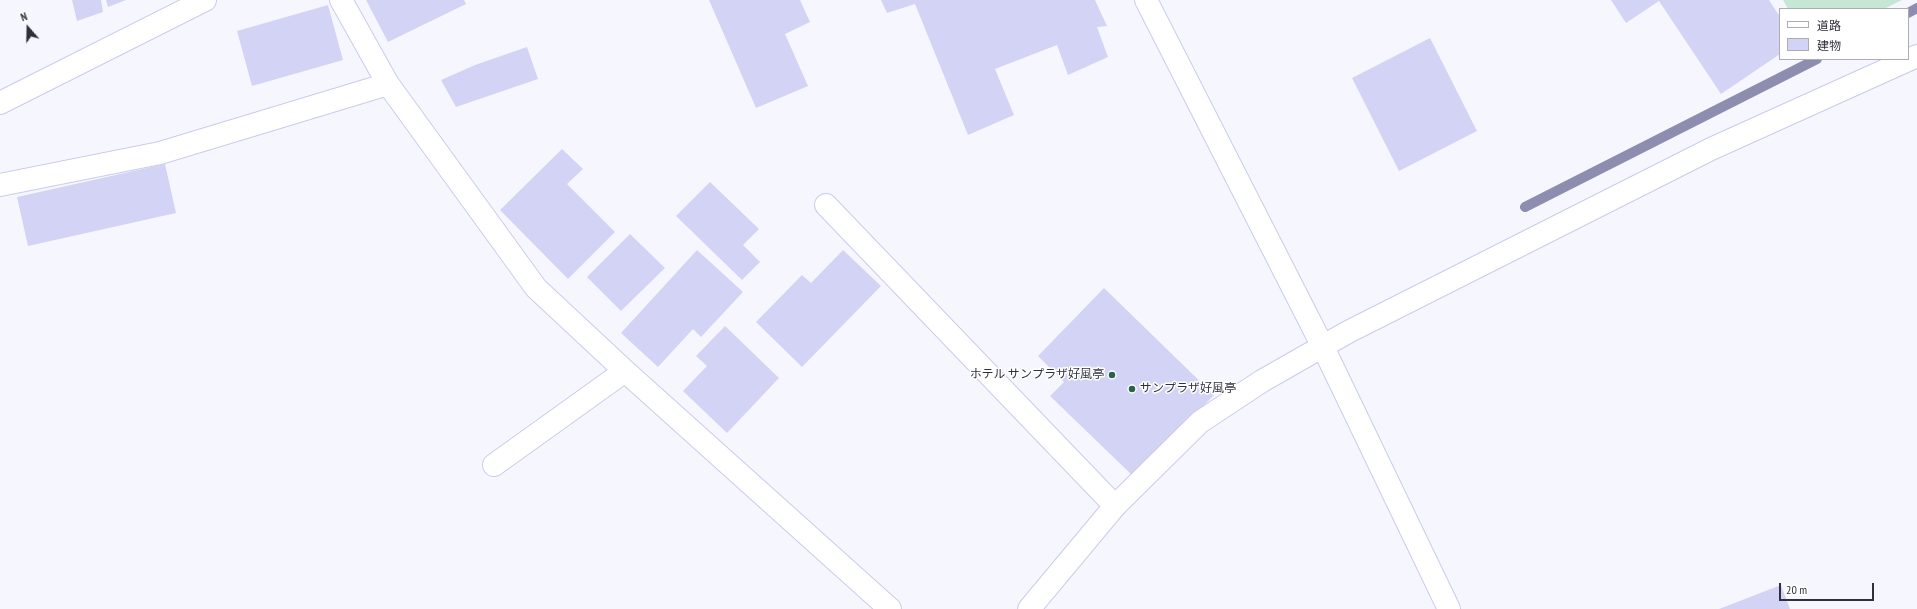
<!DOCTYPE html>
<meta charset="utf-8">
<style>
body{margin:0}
#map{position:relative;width:1917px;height:609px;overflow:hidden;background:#f6f7fe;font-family:"PT Sans Narrow","Noto Sans JP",sans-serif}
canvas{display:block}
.legend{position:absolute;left:1779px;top:8px;width:130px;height:52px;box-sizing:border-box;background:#fff;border:1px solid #acacb1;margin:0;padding:5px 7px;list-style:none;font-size:12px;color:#2f303c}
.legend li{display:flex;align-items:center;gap:8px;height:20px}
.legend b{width:20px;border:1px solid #acacb1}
.north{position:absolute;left:8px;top:8px;width:40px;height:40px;-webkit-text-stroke:3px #fff;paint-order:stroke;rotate:340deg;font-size:11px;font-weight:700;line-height:16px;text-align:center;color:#2f303c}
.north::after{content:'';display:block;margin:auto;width:14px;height:18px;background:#2f303c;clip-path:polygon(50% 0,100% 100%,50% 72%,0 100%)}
.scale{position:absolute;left:1779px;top:583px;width:95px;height:18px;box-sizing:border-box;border:2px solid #2f303c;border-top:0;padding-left:5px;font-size:12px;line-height:14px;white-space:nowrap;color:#2f303c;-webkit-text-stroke:3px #fff;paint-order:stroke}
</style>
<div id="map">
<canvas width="1917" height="609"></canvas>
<ul class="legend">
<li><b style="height:5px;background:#fff"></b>道路</li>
<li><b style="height:11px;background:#d2d3f5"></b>建物</li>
</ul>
<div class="north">N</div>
<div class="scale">20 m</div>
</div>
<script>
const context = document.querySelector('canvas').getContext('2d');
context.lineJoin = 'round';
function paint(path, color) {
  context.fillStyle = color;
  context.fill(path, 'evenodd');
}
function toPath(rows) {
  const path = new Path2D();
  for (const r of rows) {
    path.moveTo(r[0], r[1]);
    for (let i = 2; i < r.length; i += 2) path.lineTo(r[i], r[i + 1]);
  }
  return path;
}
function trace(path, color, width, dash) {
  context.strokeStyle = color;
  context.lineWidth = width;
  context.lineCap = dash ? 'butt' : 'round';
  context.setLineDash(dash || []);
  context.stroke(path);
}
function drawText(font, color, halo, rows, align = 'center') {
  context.font = font + ' "PT Sans Narrow","Noto Sans JP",sans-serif';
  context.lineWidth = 3;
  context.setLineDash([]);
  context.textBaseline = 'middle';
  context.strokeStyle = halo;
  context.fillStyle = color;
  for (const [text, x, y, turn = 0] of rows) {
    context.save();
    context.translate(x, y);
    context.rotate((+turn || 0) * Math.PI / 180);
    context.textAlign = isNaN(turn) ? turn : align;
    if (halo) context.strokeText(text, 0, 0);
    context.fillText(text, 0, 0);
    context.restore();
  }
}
paint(toPath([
 [1783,0,1902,0,1884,9,1788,9]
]), '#c6e7d6');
trace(toPath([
 [1908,13,1917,8],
 [1525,207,1817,59]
]), '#8d8eaf', 10);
paint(toPath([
 [72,0,101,0,103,12,77,21],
 [106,0,126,0,108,7],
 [366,0,464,0,466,4,388,42],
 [709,0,800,0,810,22,785,34,808,86,756,108],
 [881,0,1095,0,1107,26,1097,27,1108,57,1068,75,1057,45,995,69,1014,115,968,135,915,4,887,13],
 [1611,0,1769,0,1780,17,1780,54,1721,94,1659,1,1626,23],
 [328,5,343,60,252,86,237,31],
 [1430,38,1477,131,1399,171,1352,78],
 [527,47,538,79,456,107,441,80,475,65],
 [562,149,583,169,567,184,615,232,568,279,500,210],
 [165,164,176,213,28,246,17,197],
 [710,182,759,229,743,245,760,262,742,280,676,216],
 [630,234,665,268,621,311,587,277],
 [697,250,743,292,701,337,693,329,658,367,621,333],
 [843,250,881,286,802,367,756,322,802,275,811,283],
 [1104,288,1214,395,1134,477,1050,396,1064,382,1038,356],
 [725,326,779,378,727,433,683,391,707,366,696,356],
 [1781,585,1790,609,1719,609]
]), '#d2d3f5');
const street = toPath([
 [341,0,388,84,536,288,625,371,890,609],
 [0,185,160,153,388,84],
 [826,205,1115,506],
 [494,465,625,371]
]);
const secondary = toPath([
 [1146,0,1323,347,1449,609],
 [0,103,205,0],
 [1029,609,1115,506,1200,422,1262,381,1348,332,1711,149,1917,56]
]);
trace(street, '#cacbec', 24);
trace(secondary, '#cacbec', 24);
trace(street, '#fff', 22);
trace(secondary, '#fff', 22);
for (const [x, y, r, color] of [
 [1112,375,4,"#2a634b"],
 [1132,389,4,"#2a634b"]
]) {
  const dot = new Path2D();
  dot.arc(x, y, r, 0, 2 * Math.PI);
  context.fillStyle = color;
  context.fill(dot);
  trace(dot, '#fff', 1.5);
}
drawText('12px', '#2f303c', '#fff', [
 ["ホテル サンプラザ好風亭",1104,375],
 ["サンプラザ好風亭",1140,389,"left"]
], 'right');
</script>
